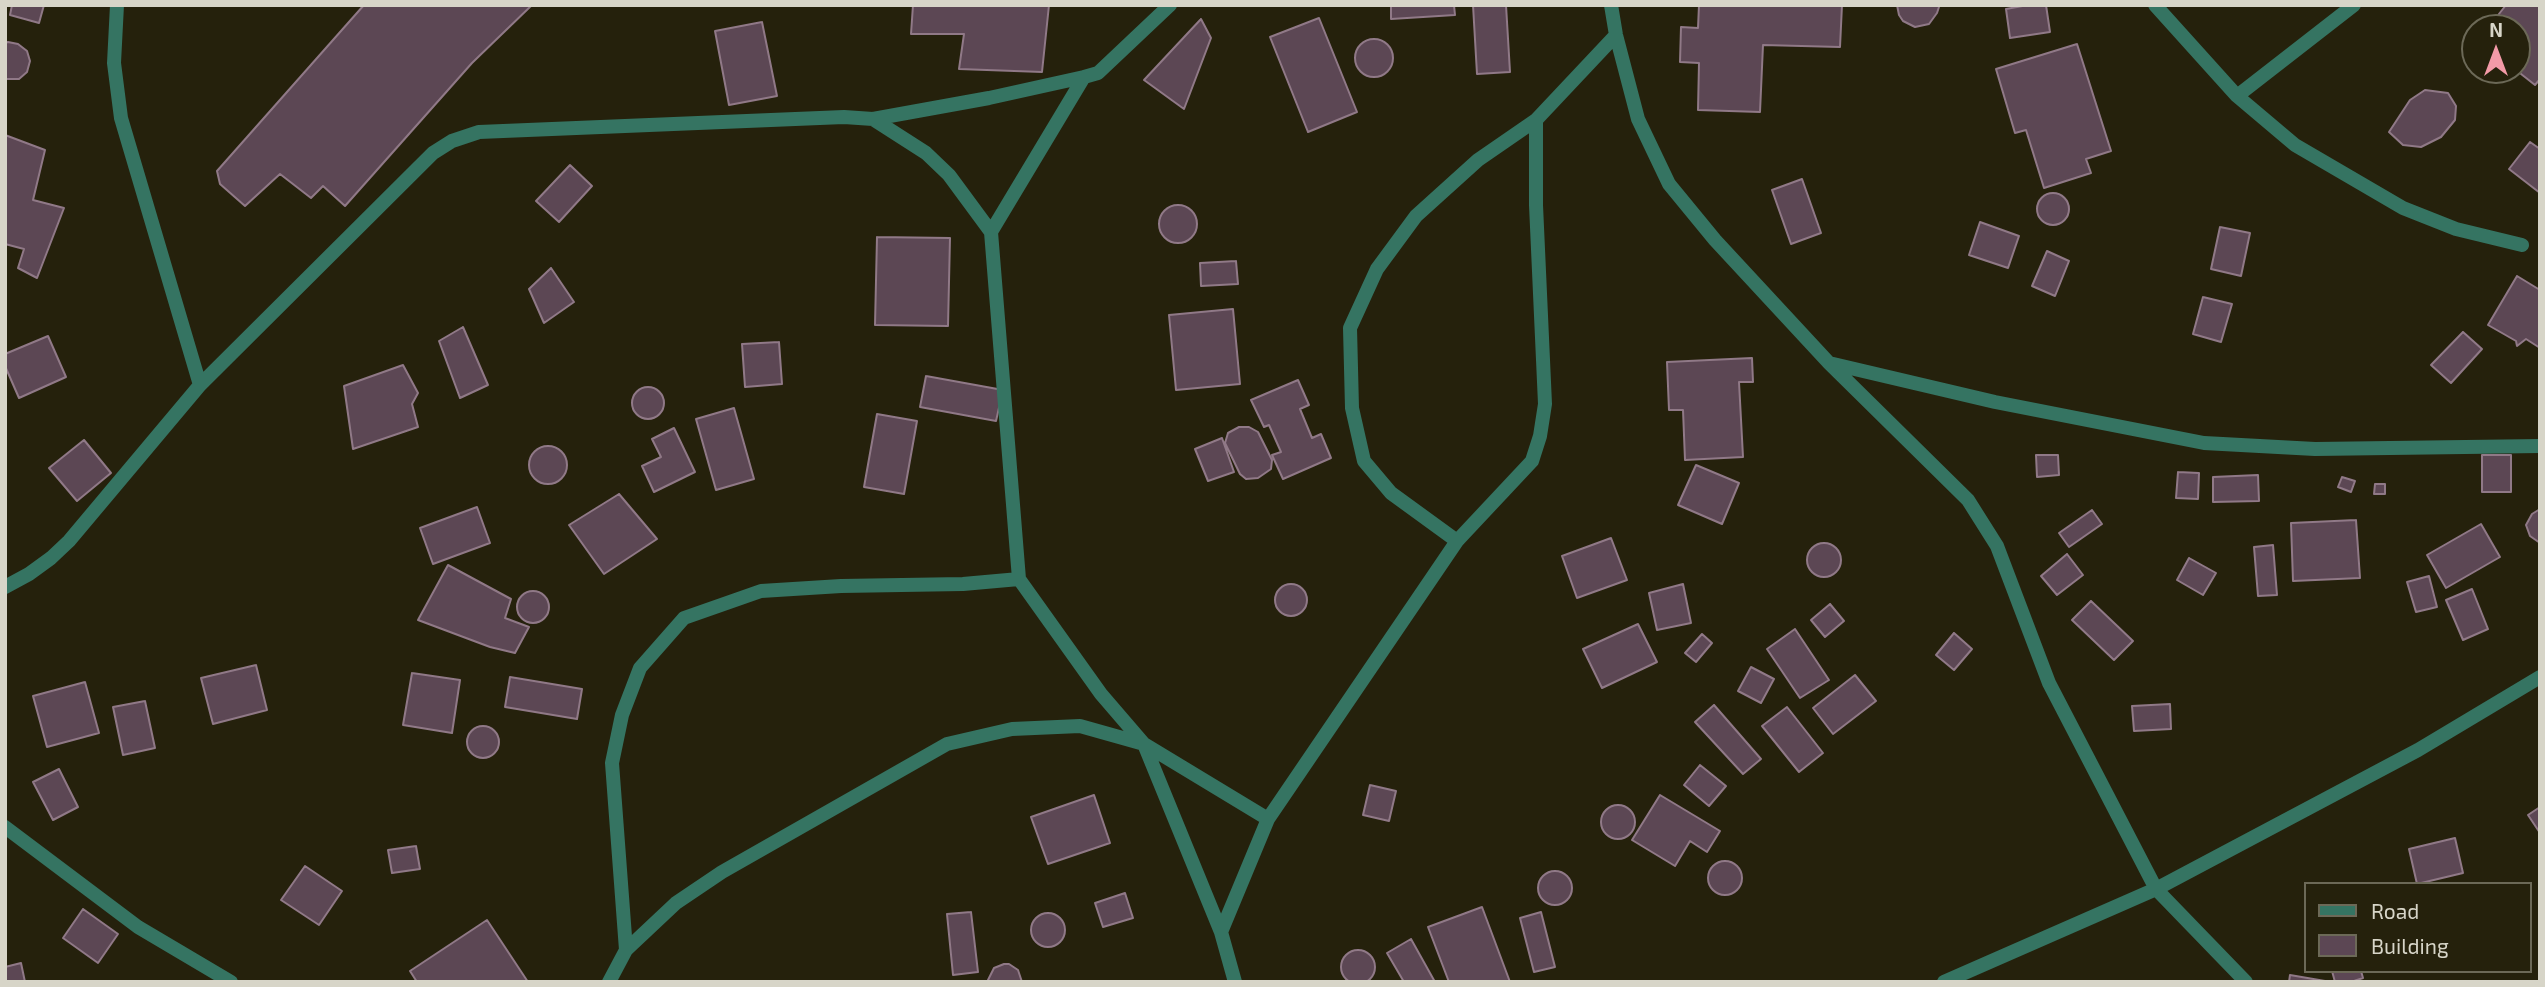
<!DOCTYPE html>
<style>
body{margin:0}
#map{position:relative;width:2545px;height:987px;overflow:hidden;background:#25210c;font-family:"Exo 2",sans-serif}
canvas{display:block}
.frame{position:absolute;inset:0;border:7px solid #d7d5c8;pointer-events:none}
.legend{position:absolute;left:2304px;top:882px;width:228px;height:91px;box-sizing:border-box;background:#25210c;border:2px solid #6c6957;margin:0;padding:9px 12px;list-style:none;font-size:21px;color:#d7d5c8}
.legend li{display:flex;align-items:center;gap:14px;height:35px}
.legend b{width:35px;border:2px solid #6c6957}
.north{position:absolute;left:2461px;top:14px;width:70px;height:70px;box-sizing:border-box;background:#25210c;border:2px solid #6c6957;border-radius:50%;rotate:0deg;font-size:19px;font-weight:700;line-height:28px;text-align:center;color:#d7d5c8}
.north::after{content:'';display:block;margin:auto;width:24px;height:32px;background:#f39aa7;clip-path:polygon(50% 0,100% 100%,50% 72%,0 100%)}
</style>
<div id="map">
<canvas width="2545" height="987"></canvas>
<div class="frame"></div>
<ul class="legend">
<li><b style="height:9px;background:#357462"></b>Road</li>
<li><b style="height:19px;background:#5c4754"></b>Building</li>
</ul>
<div class="north">N</div>
</div>
<script>
const context = document.querySelector('canvas').getContext('2d');
context.lineJoin = 'round';
function paint(path, color) {
  context.fillStyle = color;
  context.fill(path, 'evenodd');
}
function toPath(rows) {
  const path = new Path2D();
  for (const r of rows) {
    if (r.length === 3) {
      path.moveTo(r[0] + r[2], r[1]);
      path.arc(r[0], r[1], r[2], 0, 2 * Math.PI);
      continue;
    }
    path.moveTo(r[0], r[1]);
    for (let i = 2; i < r.length; i += 2) path.lineTo(r[i], r[i + 1]);
  }
  return path;
}
function trace(path, color, width, dash) {
  context.strokeStyle = color;
  context.lineWidth = width;
  context.lineCap = dash ? 'butt' : 'round';
  context.setLineDash(dash || []);
  context.stroke(path);
}
const building = toPath([
 [12,5,44,5,39,23,10,15,12,5],
 [364,5,532,5,472,63,345,206,323,186,311,198,280,174,245,206,220,184,217,171,364,5],
 [913,5,1049,5,1042,72,959,69,964,34,911,34,913,5],
 [1391,5,1454,5,1455,15,1391,19,1391,5],
 [1473,5,1506,5,1510,72,1477,74,1473,5],
 [1699,5,1842,5,1840,47,1763,45,1760,112,1698,110,1699,63,1680,62,1681,27,1698,28,1699,5],
 [1897,5,1938,5,1939,7,1937,13,1929,24,1915,27,1903,21,1899,15,1897,5],
 [2028,5,2046,5,2050,32,2010,38,2006,9,2028,5],
 [2506,5,2540,5,2540,79,2535,85,2516,70,2517,28,2488,28,2506,5],
 [1319,18,1357,112,1308,132,1270,37,1319,18],
 [1201,19,1211,38,1184,109,1144,80,1201,19],
 [762,22,777,96,729,105,715,31,762,22],
 [1374,58,19],
 [8,42,18,44,27,51,30,61,27,72,19,79,5,79,5,43,8,42],
 [2077,44,2111,151,2086,159,2091,173,2044,188,2026,130,2015,133,1996,69,2077,44],
 [2425,90,2448,93,2456,106,2455,120,2441,137,2421,147,2403,145,2389,132,2410,100,2425,90],
 [5,135,45,150,33,200,64,208,37,278,18,268,24,249,5,244,5,135],
 [2530,142,2540,149,2540,193,2509,169,2530,142],
 [570,165,592,186,559,222,536,201,570,165],
 [1802,179,1821,233,1791,244,1772,190,1802,179],
 [2053,209,16],
 [1178,224,19],
 [1980,222,2019,236,2008,268,1969,255,1980,222],
 [2220,227,2250,233,2241,276,2211,269,2220,227],
 [877,237,950,238,948,326,875,325,877,237],
 [2047,251,2069,261,2055,296,2032,286,2047,251],
 [1236,261,1238,284,1201,286,1200,263,1236,261],
 [551,268,574,302,544,323,529,289,551,268],
 [2517,276,2540,290,2540,348,2526,339,2517,346,2516,341,2488,325,2517,276],
 [2203,297,2232,304,2221,342,2193,334,2203,297],
 [1233,309,1240,384,1176,390,1169,315,1233,309],
 [463,327,488,385,460,398,439,341,463,327],
 [2463,332,2482,349,2451,383,2431,365,2463,332],
 [48,336,66,377,19,398,5,366,5,354,48,336],
 [779,342,782,384,745,387,742,344,779,342],
 [1752,358,1753,382,1739,382,1743,457,1685,460,1683,410,1669,410,1667,362,1752,358],
 [403,365,418,393,412,404,418,427,353,449,344,386,403,365],
 [926,376,1003,390,996,421,920,407,926,376],
 [1298,380,1309,405,1300,409,1312,438,1321,434,1331,458,1283,479,1272,455,1281,452,1269,425,1264,427,1251,400,1298,380],
 [648,403,16],
 [734,408,754,479,716,490,696,419,734,408],
 [877,414,917,421,904,494,864,487,877,414],
 [1239,427,1249,427,1258,432,1272,460,1271,469,1258,478,1246,479,1240,474,1225,443,1228,433,1239,427],
 [674,428,695,472,654,492,642,466,661,457,652,439,674,428],
 [1222,438,1234,472,1208,481,1195,449,1222,438],
 [84,440,111,473,77,501,49,468,84,440],
 [548,465,19],
 [2036,455,2058,455,2059,475,2037,477,2036,455],
 [2482,455,2511,455,2511,492,2482,492,2482,455],
 [1696,465,1739,483,1722,524,1678,505,1696,465],
 [2178,472,2199,473,2198,499,2176,498,2178,472],
 [2258,475,2259,501,2213,502,2213,477,2258,475],
 [2342,477,2355,481,2351,492,2338,487,2342,477],
 [2375,484,2385,484,2385,494,2374,494,2375,484],
 [619,494,657,539,604,574,569,525,619,494],
 [477,507,490,543,433,564,420,528,477,507],
 [2540,509,2540,543,2530,536,2526,525,2532,514,2540,509],
 [2092,510,2102,524,2069,547,2059,533,2092,510],
 [2356,520,2360,578,2293,581,2291,523,2356,520],
 [2481,524,2500,557,2446,588,2427,555,2481,524],
 [1611,538,1627,580,1577,598,1562,556,1611,538],
 [1824,560,17],
 [2273,545,2277,595,2258,596,2254,547,2273,545],
 [2067,554,2083,575,2057,595,2041,576,2067,554],
 [2189,558,2216,573,2203,595,2177,580,2189,558],
 [448,565,511,599,505,618,529,627,515,653,490,647,418,620,448,565],
 [2429,576,2437,607,2416,612,2407,582,2429,576],
 [1291,600,16],
 [1683,584,1691,623,1657,630,1649,593,1683,584],
 [2472,589,2488,629,2463,640,2446,600,2472,589],
 [533,607,16],
 [2091,601,2133,641,2114,660,2072,620,2091,601],
 [1830,604,1844,621,1825,637,1811,620,1830,604],
 [1638,624,1657,662,1602,688,1583,649,1638,624],
 [1795,629,1829,680,1800,698,1767,649,1795,629],
 [1954,633,1972,649,1954,670,1936,655,1954,633],
 [1702,634,1712,643,1696,662,1685,653,1702,634],
 [256,665,267,710,213,724,201,678,256,665],
 [1751,667,1774,679,1761,703,1738,691,1751,667],
 [412,673,460,680,452,733,403,725,412,673],
 [1855,675,1876,701,1833,734,1813,708,1855,675],
 [510,677,582,689,577,719,505,707,510,677],
 [85,682,99,733,47,747,33,696,85,682],
 [145,701,155,748,123,755,113,707,145,701],
 [2170,704,2171,729,2134,731,2132,706,2170,704],
 [1714,705,1761,759,1743,774,1695,722,1714,705],
 [1787,707,1823,753,1799,772,1762,726,1787,707],
 [483,742,16],
 [1700,765,1726,786,1709,806,1684,785,1700,765],
 [59,769,78,807,53,820,33,782,59,769],
 [1370,785,1396,791,1389,821,1363,815,1370,785],
 [1094,795,1110,843,1048,864,1031,817,1094,795],
 [1660,795,1720,831,1707,852,1690,841,1675,866,1632,840,1660,795],
 [1618,822,17],
 [2540,807,2540,833,2528,815,2540,807],
 [2455,838,2463,873,2417,884,2409,849,2455,838],
 [416,846,420,869,392,873,388,850,416,846],
 [1725,878,17],
 [305,866,342,891,319,925,281,900,305,866],
 [1555,888,17],
 [1125,893,1133,918,1103,927,1095,903,1125,893],
 [1482,907,1510,982,1449,982,1428,927,1482,907],
 [83,909,118,934,98,963,63,938,83,909],
 [971,912,978,972,953,975,947,914,971,912],
 [1541,912,1555,967,1534,972,1520,918,1541,912],
 [1048,930,17],
 [487,920,528,982,417,982,410,971,487,920],
 [1411,939,1435,982,1404,982,1387,953,1411,939],
 [1358,967,17],
 [21,963,25,982,5,982,5,967,21,963],
 [1004,964,1009,964,1018,970,1022,982,987,982,994,968,1004,964],
 [2332,971,2361,971,2363,978,2351,982,2335,982,2332,971],
 [2290,975,2325,981,2325,982,2289,982,2290,975]
]);
paint(building, '#5c4754');
trace(building, '#907987', 2);
trace(toPath([
 [117,5,114,63,121,118,200,385],
 [1611,5,1616,35,1638,119,1669,184,1715,240,1829,363,1968,500,1997,546,2049,683,2156,889,2246,982],
 [2155,5,2237,96,2295,145,2403,208,2456,229,2522,245],
 [2237,96,2354,5],
 [873,119,989,98,1084,77],
 [991,232,1084,77,1098,73,1170,5],
 [1829,363,1995,402,2204,443,2315,449,2540,446],
 [1457,541,1391,493,1364,461,1352,408,1350,328,1377,269,1416,216,1478,160,1536,120],
 [5,587,29,574,51,558,69,541,200,385,433,153,452,141,479,132,844,117,873,119,926,153,949,175,991,232,1019,579,1101,694,1144,744,1268,819],
 [5,827,138,927,231,982],
 [1221,932,1268,819,1457,541,1532,461,1540,436,1545,404,1536,205,1536,120,1616,35],
 [626,950,612,763,622,715,640,668,684,618,761,591,841,586,963,584,1019,579],
 [609,982,626,950,676,903,722,872,947,744,1012,729,1080,726,1144,744,1221,932,1235,982],
 [1944,982,2156,889,2418,750,2540,677]
]), '#357462', 14);
</script>
